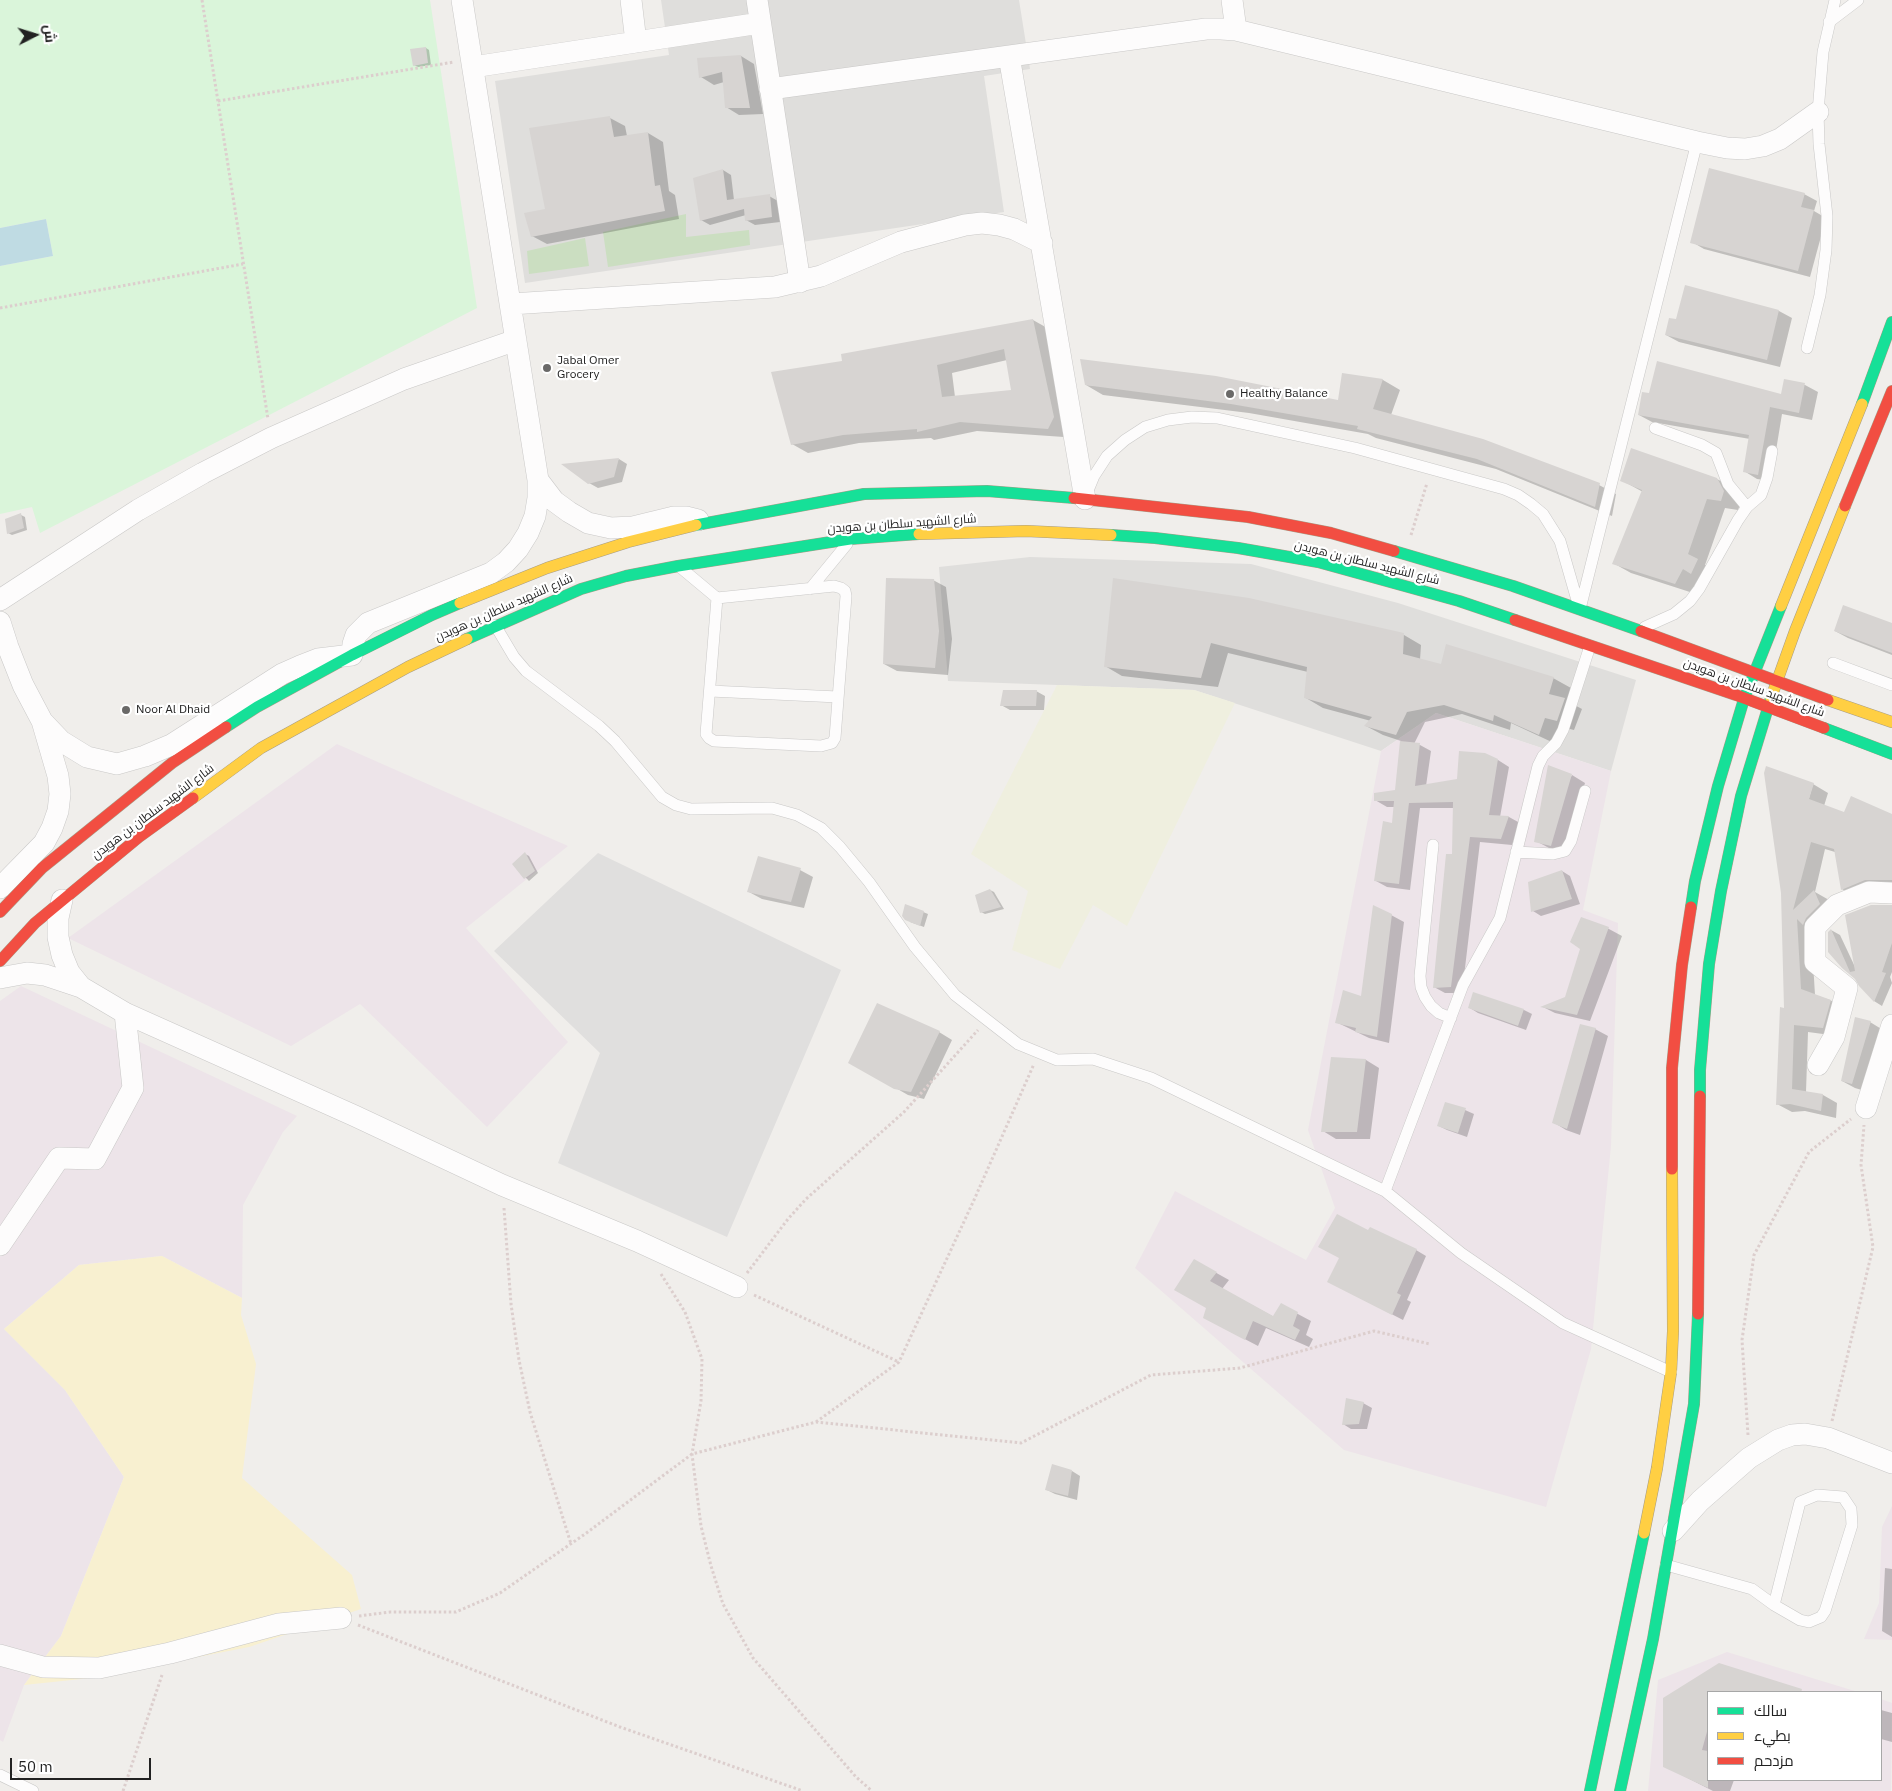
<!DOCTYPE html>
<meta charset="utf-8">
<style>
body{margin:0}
#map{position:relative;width:1892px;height:1791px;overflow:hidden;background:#f0eeeb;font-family:"IBM Plex Sans",Cairo,sans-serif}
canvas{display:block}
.legend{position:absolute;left:1707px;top:1691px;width:175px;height:90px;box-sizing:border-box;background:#fff;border:1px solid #a7a7a7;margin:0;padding:6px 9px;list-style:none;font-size:15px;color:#222}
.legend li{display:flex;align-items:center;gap:10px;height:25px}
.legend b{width:25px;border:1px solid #a7a7a7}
.north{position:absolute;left:10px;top:10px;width:50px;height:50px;-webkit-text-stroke:4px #fff;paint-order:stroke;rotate:85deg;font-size:14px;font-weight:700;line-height:20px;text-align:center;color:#222}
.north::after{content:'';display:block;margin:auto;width:18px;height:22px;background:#222;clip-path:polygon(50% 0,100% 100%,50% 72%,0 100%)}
.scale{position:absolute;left:10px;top:1758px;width:141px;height:22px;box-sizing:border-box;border:2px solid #222;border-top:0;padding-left:6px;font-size:15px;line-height:18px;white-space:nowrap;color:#222;-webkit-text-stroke:4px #fff;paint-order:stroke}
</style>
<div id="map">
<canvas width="1892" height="1791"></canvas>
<ul class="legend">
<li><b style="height:6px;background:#16e098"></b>سالك</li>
<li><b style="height:6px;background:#ffcf43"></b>بطيء</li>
<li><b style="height:6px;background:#f24e42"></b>مزدحم</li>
</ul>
<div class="north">ش</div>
<div class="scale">50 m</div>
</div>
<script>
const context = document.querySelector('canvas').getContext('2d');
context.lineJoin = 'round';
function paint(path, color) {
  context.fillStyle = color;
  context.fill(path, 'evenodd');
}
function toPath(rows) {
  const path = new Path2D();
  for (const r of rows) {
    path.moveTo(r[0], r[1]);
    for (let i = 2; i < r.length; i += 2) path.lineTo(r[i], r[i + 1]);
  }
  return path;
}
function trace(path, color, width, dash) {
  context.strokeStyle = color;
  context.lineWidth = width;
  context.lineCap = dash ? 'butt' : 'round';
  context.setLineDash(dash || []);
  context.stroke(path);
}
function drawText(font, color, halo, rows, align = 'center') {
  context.font = font + ' "IBM Plex Sans",Cairo,sans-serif';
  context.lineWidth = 4.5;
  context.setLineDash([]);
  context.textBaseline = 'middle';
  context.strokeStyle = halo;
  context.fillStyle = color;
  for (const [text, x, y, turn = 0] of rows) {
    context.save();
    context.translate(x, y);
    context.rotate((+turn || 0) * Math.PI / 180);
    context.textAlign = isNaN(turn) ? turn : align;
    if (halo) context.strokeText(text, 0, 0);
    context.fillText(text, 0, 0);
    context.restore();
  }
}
paint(toPath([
 [661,0,1019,0,1030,69,984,76,1004,212,525,283,495,81,669,55],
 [1030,557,1251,564,1398,603,1636,680,1611,771,1436,713,1381,751,1194,690,948,681,939,567]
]), '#dfdedc');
paint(toPath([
 [1436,713,1611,771,1583,910,1618,923,1611,1146,1591,1349,1546,1507,1344,1450,1135,1268,1175,1191,1306,1260,1335,1208,1308,1130,1381,751],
 [337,744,568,846,466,928,568,1042,487,1127,360,1004,291,1046,68,938],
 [21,986,297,1116,283,1132,243,1205,242,1298,162,1256,79,1265,4,1329,65,1390,124,1477,61,1636,24,1685,3,1742,0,1740,0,1001],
 [1892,1506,1892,1640,1864,1639,1879,1603,1882,1527],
 [1727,1652,1858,1692,1708,1692,1708,1780,1881,1780,1881,1699,1892,1703,1891,1791,1648,1791,1658,1680]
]), '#ede4e9');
paint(toPath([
 [1057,685,1194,690,1235,703,1127,926,1093,905,1060,969,1012,950,1028,891,971,854]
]), '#efefdf');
paint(toPath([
 [686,214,686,237,749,230,750,245,608,267,603,232],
 [585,238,589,266,529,274,527,251]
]), '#cbdec1');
paint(toPath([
 [162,1256,242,1298,241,1315,256,1364,242,1478,352,1575,361,1609,249,1647,91,1678,24,1685,61,1636,124,1477,65,1390,4,1329,79,1265]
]), '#f8f0d0');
paint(toPath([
 [0,0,430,0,477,308,40,533,32,507,0,514,0,266,53,256,46,219,0,228]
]), '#daf5da');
paint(toPath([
 [598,853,841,970,727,1237,558,1163,600,1053,494,951]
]), '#e0dfde');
paint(toPath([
 [46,219,53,256,0,266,0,228]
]), '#bfdbe3');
paint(toPath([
 [426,48,429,50,431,65,418,67,414,65],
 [741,56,754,64,763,114,739,115,726,107,724,82,714,85,701,77],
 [610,118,625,126,627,136,648,133,663,142,669,191,675,195,679,219,547,244,532,236,546,210],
 [723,170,731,175,734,200,769,196,778,201,780,222,755,225,746,220,746,215,710,225,701,220],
 [1804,194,1817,201,1814,211,1826,218,1810,277,1704,249,1692,242],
 [1779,311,1792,318,1780,367,1679,342,1666,335,1677,321],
 [1033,320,1049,329,1064,437,977,431,934,440,931,438,859,443,808,453,792,444,844,362],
 [1007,360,1013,392,955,397,952,373],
 [1343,374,1383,380,1400,390,1391,415,1599,485,1616,494,1612,516,1496,469,1376,438,1368,434,1249,413,1103,395,1086,385,1339,401],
 [1785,381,1805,385,1818,392,1812,420,1782,414,1771,481,1757,479,1744,471,1750,439,1652,422,1639,415,1782,395],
 [619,459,627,464,622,482,598,488,589,483],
 [1717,479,1735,489,1741,502,1738,510,1725,508,1705,565,1715,570,1709,583,1701,578,1693,593,1631,573,1613,563,1643,492,1621,480],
 [21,515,25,517,27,530,12,535,8,533],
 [933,580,946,587,952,639,948,675,897,671,884,664],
 [1114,580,1404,635,1421,645,1420,660,1442,666,1553,678,1571,688,1567,701,1582,709,1574,730,1562,727,1556,744,1511,723,1510,730,1462,714,1425,722,1414,744,1420,745,1431,751,1426,786,1458,781,1498,760,1509,767,1500,817,1509,817,1520,823,1512,845,1480,842,1462,993,1445,993,1434,987,1453,855,1454,808,1420,808,1410,890,1387,887,1376,881,1393,824,1395,807,1387,807,1375,800,1396,791,1401,741,1383,735,1366,726,1371,721,1323,708,1306,698,1308,672,1228,653,1218,687,1122,676,1105,666],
 [1892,625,1892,655,1848,638,1835,631],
 [1036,691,1045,696,1044,710,1010,710,1001,705],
 [1572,775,1585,783,1564,853,1549,848,1536,841],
 [1813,784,1828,793,1824,806,1845,814,1892,814,1892,888,1856,898,1842,889,1835,852,1825,849,1815,892,1829,900,1811,929,1815,995,1830,1000,1845,1009,1838,1036,1808,1032,1806,1092,1823,1095,1837,1103,1836,1118,1805,1111,1792,1112,1777,1104,1785,1009,1782,893],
 [525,854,529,856,538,873,529,881,513,864],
 [800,870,813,877,804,908,762,899,749,892],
 [1562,871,1570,876,1580,904,1541,916,1533,911],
 [990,890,994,892,1004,909,985,914,981,912],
 [906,905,928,914,924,927,910,922],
 [1892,907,1892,972,1890,977,1892,983,1882,1006,1874,1001,1860,986,1856,978,1843,967,1831,930,1840,935,1856,969],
 [1391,915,1404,922,1389,1043,1369,1038,1336,1022,1362,997],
 [1581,918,1609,929,1622,936,1590,1021,1555,1013,1543,1007,1566,998,1581,949],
 [1474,994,1524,1010,1532,1014,1526,1030,1478,1013,1470,1008],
 [1870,1022,1883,1030,1865,1091,1855,1088,1842,1081],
 [1595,1029,1608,1036,1580,1135,1566,1130,1553,1122],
 [939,1032,952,1040,924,1099,908,1095,850,1062],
 [1332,1058,1366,1060,1379,1068,1370,1139,1336,1139,1323,1131],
 [1465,1110,1474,1114,1467,1137,1447,1130,1439,1126],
 [1368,1232,1416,1250,1426,1256,1407,1300,1411,1302,1403,1320,1339,1287],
 [1195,1261,1229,1280,1222,1289,1274,1317,1281,1305,1311,1321,1306,1335,1313,1339,1309,1347,1266,1328,1258,1346,1218,1325,1208,1308],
 [1363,1403,1372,1408,1367,1429,1351,1429,1343,1424],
 [1072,1471,1080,1476,1077,1500,1055,1494,1047,1490],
 [1885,1568,1892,1569,1892,1637,1882,1631],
 [1720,1664,1805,1692,1708,1692,1708,1780,1734,1780,1730,1791,1713,1791,1664,1766],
 [1881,1710,1892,1713,1892,1742,1881,1739]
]), '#0003');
paint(toPath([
 [426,47,428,63,413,66,410,49],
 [741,55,750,108,725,108,722,72,699,78,697,58],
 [610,116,614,137,648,132,655,186,660,185,665,211,531,237,524,213,545,209,529,128],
 [1709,168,1805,193,1801,207,1814,210,1798,271,1690,243],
 [723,169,727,200,770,194,772,217,745,221,744,209,700,221,693,178],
 [1685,285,1779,310,1767,360,1665,335,1669,318,1676,319],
 [1033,319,1054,417,1048,429,960,422,917,432,917,429,843,435,791,445,771,372,842,361,841,354],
 [1004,349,1011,390,942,397,937,365],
 [1080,359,1216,376,1338,400,1342,373,1383,379,1373,409,1483,439,1600,483,1595,507,1477,459,1357,429,1358,426,1231,404,1085,385],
 [1657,361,1781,394,1784,379,1805,383,1799,413,1770,407,1758,475,1743,472,1749,435,1638,415,1642,392,1649,393],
 [1631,448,1717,478,1724,491,1721,501,1707,499,1688,554,1698,559,1691,574,1683,569,1675,584,1612,564,1642,490,1620,481],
 [619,458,614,477,588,484,561,464],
 [21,513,24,528,7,534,5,519],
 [886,578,934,579,939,631,935,668,883,664],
 [1113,578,1249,598,1404,633,1403,654,1441,664,1446,644,1554,677,1549,694,1565,698,1557,721,1545,718,1539,735,1494,715,1493,721,1444,705,1407,712,1396,735,1364,726,1372,717,1304,698,1307,667,1211,643,1201,678,1104,667],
 [1843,605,1892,623,1892,653,1834,631],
 [1003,690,1037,690,1036,706,1000,706],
 [1400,741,1420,743,1415,786,1457,779,1459,751,1485,753,1498,759,1489,815,1509,816,1501,839,1470,837,1451,987,1433,988,1446,854,1452,854,1453,802,1409,803,1399,884,1374,881,1383,821,1392,823,1394,801,1374,801,1374,793,1395,790],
 [1548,765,1572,774,1551,846,1534,842],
 [1766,766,1814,783,1809,799,1844,812,1851,796,1892,814,1892,880,1865,880,1841,890,1834,849,1811,842,1793,910,1814,890,1820,904,1806,918,1803,925,1797,919,1801,989,1831,1000,1823,1028,1794,1025,1792,1089,1823,1094,1821,1111,1790,1104,1776,1105,1780,1007,1784,1008,1781,893,1764,773],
 [525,852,535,871,524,879,512,864],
 [758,856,801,868,791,902,747,892],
 [1562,870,1572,899,1531,912,1528,882],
 [990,889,1001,907,980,913,975,895],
 [905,904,924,911,920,926,905,920,902,916],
 [1373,905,1392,914,1377,1037,1355,1032,1356,1028,1335,1023,1343,990,1361,996],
 [1871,905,1892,905,1892,943,1882,972,1886,973,1874,1002,1859,986,1855,979,1842,968,1828,952,1828,932,1831,929,1850,972,1855,971,1845,915],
 [1581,917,1609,927,1577,1015,1540,1007,1565,997,1580,949,1570,942],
 [1473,992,1524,1009,1518,1026,1468,1008],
 [877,1003,940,1031,911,1092,894,1089,848,1063],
 [1855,1017,1871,1021,1852,1084,1841,1081],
 [1580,1024,1596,1028,1567,1129,1552,1123],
 [1331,1057,1366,1059,1357,1132,1321,1132],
 [1445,1102,1466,1108,1458,1133,1437,1126],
 [1337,1214,1368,1230,1370,1227,1417,1249,1397,1293,1401,1295,1392,1315,1327,1282,1339,1258,1318,1247],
 [1194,1259,1217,1272,1210,1281,1273,1316,1281,1303,1298,1312,1293,1326,1300,1330,1295,1340,1253,1321,1245,1340,1203,1318,1206,1308,1174,1290],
 [1346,1398,1364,1402,1359,1424,1342,1425],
 [1052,1464,1072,1470,1068,1496,1045,1490],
 [1719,1663,1802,1689,1801,1692,1708,1692,1708,1728,1702,1750,1708,1751,1708,1788,1663,1767,1663,1698]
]), '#d7d4d2');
const lane = toPath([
 [1829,22,1858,0],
 [1807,348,1820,295,1826,250,1827,216,1819,144,1818,112,1823,52,1835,0],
 [1655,428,1702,445,1716,453,1728,484,1747,507],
 [1087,493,1094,476,1107,456,1125,440,1145,427,1168,420,1192,417,1217,418,1355,448,1504,489,1518,495,1531,504,1543,514,1560,541,1579,607],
 [681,568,717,598,834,586,841,588,845,591,846,596,835,738,832,743,821,746,714,741,709,738,706,734,717,598],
 [810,589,847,544],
 [1580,609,1697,142],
 [495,625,514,657,526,671,599,726,615,741,662,797,676,805,691,809,772,808,797,815,821,828,840,847,869,882,915,947,955,995,1018,1044,1057,1060,1093,1059,1151,1078,1385,1191,1461,1253,1563,1323,1671,1372],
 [1645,627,1674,614,1690,601,1699,589,1738,520,1747,507,1761,495,1767,478,1772,451],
 [1833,663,1892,685],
 [710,691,838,697],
 [1433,845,1420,976,1421,987,1425,997,1431,1006,1439,1013,1451,1018],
 [1516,852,1553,854,1565,851,1571,841,1585,791],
 [1385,1191,1463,985,1500,918,1538,766,1543,756,1556,743,1563,730,1590,646],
 [1666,1565,1752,1589,1774,1605,1800,1620,1809,1622,1821,1617,1825,1611,1852,1525,1851,1509,1843,1497,1817,1495,1800,1502,1774,1605],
 [0,1775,33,1791]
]);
const street = toPath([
 [631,0,636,42],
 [757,0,800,282],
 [1232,0,1236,30],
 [1009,56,1085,499],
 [473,67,760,23],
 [770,89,1206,29,1221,29,1236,30,1697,142,1727,148,1745,149,1763,146,1780,139,1818,112],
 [511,304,775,287,821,276,901,242,965,225,982,223,999,225,1014,229,1042,243],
 [538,480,554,501,569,512,588,523,611,528,633,527,674,517,686,517,698,520],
 [0,600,138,510,203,473,271,438,404,379,516,340],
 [0,622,8,647,23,685,42,721,58,776,60,794,58,811,52,828,44,843,0,888],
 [42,721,61,741,87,757,117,764,145,756,171,745,282,674,300,666,318,659,352,655,353,644,356,635,368,623,491,573,506,562,518,549,528,533,535,516,538,498,538,480,462,0],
 [62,900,58,918,58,937,62,955,69,972,81,987],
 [0,978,27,973,45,975,81,987,125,1013,355,1116,502,1185,637,1241,737,1287],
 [1818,1065,1834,1037,1847,988,1815,962,1815,927,1837,905,1869,892,1892,893],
 [1866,1108,1892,1025],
 [0,1245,59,1158,95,1159,133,1088,125,1013],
 [1673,1531,1700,1501,1749,1458,1778,1440,1792,1435,1805,1434,1828,1438,1892,1463],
 [0,1655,43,1667,99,1668,170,1653,279,1624,341,1618]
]);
const fast = toPath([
 [1862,404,1892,322],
 [696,525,864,494,987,491,1074,498],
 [1111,535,1155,538,1238,548,1318,562,1459,601,1515,620],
 [1394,551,1513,586,1641,631],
 [467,639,581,589,626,576,678,566,850,539,919,534],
 [226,727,257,707,352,655,432,615,460,603],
 [1824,728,1892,754],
 [1691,907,1695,881,1718,786,1744,699,1781,606],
 [1700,1096,1700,1070,1709,964,1721,891,1741,796,1771,698],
 [1590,1791,1644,1533],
 [1620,1791,1653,1639,1694,1404,1698,1314]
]);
const slow = toPath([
 [919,534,1026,531,1111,535],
 [460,603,547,568,628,542,696,525],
 [1781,606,1862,404],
 [1771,698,1795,631,1845,506],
 [1828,700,1892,722],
 [193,798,261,748,408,667,467,639],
 [1644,1533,1657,1468,1671,1372,1673,1331,1672,1169]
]);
const jam = toPath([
 [1074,498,1248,517,1331,533,1394,551],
 [1845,506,1892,391],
 [1515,620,1736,695,1824,728],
 [1641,631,1828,700],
 [0,912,42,868,172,763,226,727],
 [0,961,35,923,139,837,193,798],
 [1672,1169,1672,1068,1682,965,1691,907],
 [1698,1314,1700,1096]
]);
trace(lane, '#c9c8c7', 12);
trace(street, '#c9c8c7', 22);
trace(fast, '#a79c86', 12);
trace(slow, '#a79c86', 12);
trace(jam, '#a79c86', 12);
trace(toPath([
 [202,0,268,419],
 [218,101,454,62],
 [0,308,243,264],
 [1411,535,1427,483],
 [504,1208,511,1304,519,1360,530,1412,571,1544],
 [747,1273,788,1219,806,1199,904,1112,978,1030],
 [661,1274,685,1312,702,1359,701,1401,692,1454,701,1526,711,1566,723,1604,753,1658,856,1777,872,1791],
 [754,1295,899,1362],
 [1832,1421,1873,1247,1861,1165,1864,1125],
 [816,1422,899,1362,974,1200,1034,1064],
 [1748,1435,1742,1340,1754,1255,1809,1152,1851,1119],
 [359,1616,390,1612,456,1612,500,1593,585,1534,692,1454,816,1422,1021,1443,1151,1375,1240,1368,1374,1331,1430,1344],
 [358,1625,620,1727,803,1791],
 [123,1791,162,1675]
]), '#dccecd', 3, [2.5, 2.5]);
trace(lane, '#fdfcfc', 11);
trace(street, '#fdfcfc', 21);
trace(fast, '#16e098', 11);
trace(slow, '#ffcf43', 11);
trace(jam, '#f24e42', 11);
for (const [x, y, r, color] of [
 [547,368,5,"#6a6968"],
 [1230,394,5,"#6a6968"],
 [126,710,5,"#6a6968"]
]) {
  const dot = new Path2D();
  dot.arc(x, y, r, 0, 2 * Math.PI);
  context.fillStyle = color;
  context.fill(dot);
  trace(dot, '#fff', 2);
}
drawText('12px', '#222', '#fff', [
 ["Jabal Omer",557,361],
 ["Grocery",557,375],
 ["Healthy Balance",1240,394],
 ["Noor Al Dhaid",136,710]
], 'left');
drawText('12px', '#222', '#fff', [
 ["شارع الشهيد سلطان بن هويدن",902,524,-4],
 ["شارع الشهيد سلطان بن هويدن",1367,563,14],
 ["شارع الشهيد سلطان بن هويدن",504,608,-24],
 ["شارع الشهيد سلطان بن هويدن",1754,688,20],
 ["شارع الشهيد سلطان بن هويدن",153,812,-37]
]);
</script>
